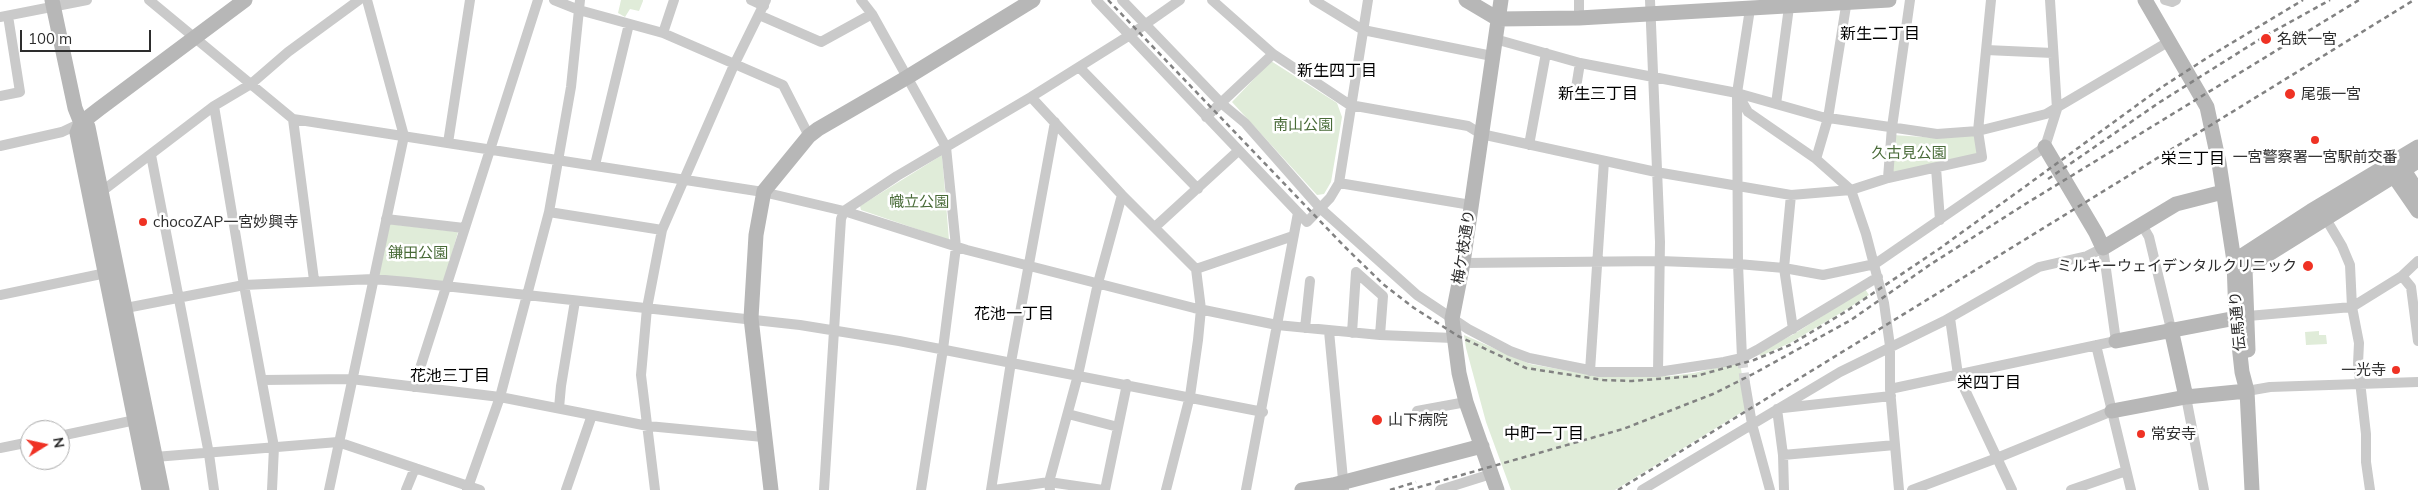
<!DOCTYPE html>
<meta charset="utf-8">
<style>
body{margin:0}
#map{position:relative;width:2418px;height:490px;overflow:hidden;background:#fff;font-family:Mulish,sans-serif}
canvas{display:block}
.north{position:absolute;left:20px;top:420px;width:50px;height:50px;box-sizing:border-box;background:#fff;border:1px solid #ababab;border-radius:50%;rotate:80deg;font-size:14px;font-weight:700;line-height:20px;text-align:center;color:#2d2d2d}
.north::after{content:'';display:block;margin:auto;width:18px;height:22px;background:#ef3224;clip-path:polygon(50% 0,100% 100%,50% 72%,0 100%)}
.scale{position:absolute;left:20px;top:30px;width:131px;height:22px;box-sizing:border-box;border:2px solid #2d2d2d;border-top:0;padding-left:6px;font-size:15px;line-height:18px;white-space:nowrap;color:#2d2d2d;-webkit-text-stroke:4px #fff;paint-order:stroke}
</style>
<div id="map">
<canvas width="2418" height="490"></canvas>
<div class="north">N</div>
<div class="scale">100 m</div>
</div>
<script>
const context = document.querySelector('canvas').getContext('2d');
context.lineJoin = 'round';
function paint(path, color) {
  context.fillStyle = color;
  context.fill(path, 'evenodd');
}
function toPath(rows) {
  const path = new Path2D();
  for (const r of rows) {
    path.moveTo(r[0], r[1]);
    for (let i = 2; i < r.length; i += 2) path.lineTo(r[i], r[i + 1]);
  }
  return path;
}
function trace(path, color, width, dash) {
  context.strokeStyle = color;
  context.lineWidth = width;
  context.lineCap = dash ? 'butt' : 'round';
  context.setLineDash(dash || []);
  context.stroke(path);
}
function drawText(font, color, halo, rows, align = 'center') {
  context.font = font + ' Mulish,"Noto Sans JP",sans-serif';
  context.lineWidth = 5;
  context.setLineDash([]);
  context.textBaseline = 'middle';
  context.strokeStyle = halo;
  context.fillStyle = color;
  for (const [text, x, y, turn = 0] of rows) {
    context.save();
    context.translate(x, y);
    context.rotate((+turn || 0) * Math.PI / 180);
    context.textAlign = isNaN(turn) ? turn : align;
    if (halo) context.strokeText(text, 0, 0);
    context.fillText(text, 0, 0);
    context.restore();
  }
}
paint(toPath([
 [621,0,643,0,643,1,639,11,630,9,625,17,618,13],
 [1271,61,1337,103,1342,117,1331,182,1324,194,1317,195,1232,102],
 [1893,135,1938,138,1976,135,1979,155,1892,173],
 [942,155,949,240,861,210,860,206],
 [390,224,458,232,444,282,377,275],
 [1865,289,1869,295,1844,311,1790,343,1761,356,1758,353,1794,334],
 [2319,331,2319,335,2326,335,2327,344,2306,345,2305,332],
 [1464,335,1530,364,1598,376,1670,376,1694,373,1740,362,1747,409,1615,490,1511,490,1486,422,1466,348]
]), '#e0ecd9');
trace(toPath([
 [1742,358,1745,383]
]), '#d5d5d5', 10, [10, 5]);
trace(toPath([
 [149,0,293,119,763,192,844,211,967,250,1194,308,1277,325,1380,335,1453,338],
 [554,0,579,10,663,33,783,85,809,136],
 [751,0,764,6],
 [861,0,872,14,946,147,956,247,943,349,921,490],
 [1096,0,1307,222,1330,198,1339,183,1368,0],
 [1122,0,1221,103,1245,123,1320,208,1417,295,1468,329,1510,351,1529,358,1599,372,1658,372,1724,362,1742,358,1757,350,1878,277],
 [1212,0,1273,54,1350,105,1468,126,1481,134,1656,172,1791,195,1851,190,1888,178,1982,157,1978,131,1991,0],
 [1314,0,1363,30,1492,56],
 [1650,0,1660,242,1658,372],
 [2165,0,2172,2,2176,0],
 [759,15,821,42,872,14],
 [0,17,87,0],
 [1579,18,1579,0],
 [663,33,674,0],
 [1495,39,1580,63,1737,93,1822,117,1937,134,1978,131,2046,114,2168,42],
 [1986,50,2053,53],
 [1079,67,1198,189],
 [1737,93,1748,112,1816,159,1851,190,1866,234,1884,303,1890,346,1890,389,1899,490],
 [1575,94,1580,63],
 [0,96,20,92,8,16],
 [1031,97,1122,195,1196,269,1201,309,1198,340,1190,396,1166,490],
 [1776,104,1789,7],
 [214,106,244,285,274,447,272,490],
 [1206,117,1273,54],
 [293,119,314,280],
 [448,143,470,0],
 [1529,145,1546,53],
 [0,146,62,132,81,123],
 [151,155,209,454,214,490],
 [1816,159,1828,118,1847,0],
 [595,165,629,24],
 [1936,168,1940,220],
 [1888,178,1892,127,1910,0],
 [1339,183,1471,205],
 [101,192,214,106,251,84,288,52,359,0],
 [1791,195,1784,268,1793,329],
 [549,212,662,230],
 [386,219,464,228],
 [2326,219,2342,246,2350,265,2352,307,2359,343,2358,364,2366,434,2366,462,2370,490],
 [2142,225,2149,237,2171,329],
 [1155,227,1238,151],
 [1463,263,1660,261,1738,264,1784,268,1823,275,1875,264,2045,147,2057,109,2050,0],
 [1196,269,1293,236],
 [2402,276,2411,287,2418,341],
 [0,295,106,273],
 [126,308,244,285,373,279,408,282,800,325,899,341,1263,412],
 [2248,316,2352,307,2402,276,2418,261],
 [1950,318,1958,375,2012,490],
 [1305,328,1310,281],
 [1329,331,1344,490],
 [1352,333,1356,272,1383,296,1380,335],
 [2096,345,2131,490],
 [1742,358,1738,264,1737,93,1750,9],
 [1590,371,1604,161],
 [263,380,351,379,500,397,648,426,763,437],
 [1745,383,1752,424,1770,490],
 [414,387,538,0],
 [2247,391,2270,387,2418,382],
 [2186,397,2204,490],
 [559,408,561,386,575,301],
 [1783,408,1891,396],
 [1777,409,1783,455,1784,490],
 [1417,411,1466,402],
 [1068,414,1118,427],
 [60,436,140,419],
 [0,448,30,442],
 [1783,455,1895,445],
 [155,457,338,442,480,490],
 [329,490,404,136,367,0],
 [406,490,415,468],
 [467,490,500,397,549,212,571,87,580,0],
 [566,490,592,415],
 [655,490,641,375,647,308,662,230,734,65,766,0],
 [824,490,841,219,844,211,897,176,1031,97,1130,35,1180,0],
 [991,490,1011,362,1055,122],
 [994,490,1049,482,1103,490],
 [1050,490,1049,482,1078,375,1098,283,1122,195],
 [1105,490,1127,384],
 [1246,490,1298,213],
 [1440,490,1491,474],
 [1642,490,1840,372,1944,321,2039,267,2087,256,2103,248,2116,341,1890,389],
 [1912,490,1997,458,2112,411],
 [2071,490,2126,471]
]), '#cacaca', 10);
trace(toPath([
 [52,0,75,108,81,123,88,127,162,490],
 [1466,0,1498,19,1579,18,1889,0],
 [2145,0,2207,107,2219,163,2234,261,2236,318,2242,372,2247,391,2252,490],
 [2045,147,2096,233,2103,248,2176,204,2223,192],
 [2398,161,2418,192],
 [2389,169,2418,211],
 [2234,261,2311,211,2418,147],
 [2245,269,2418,161],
 [2245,269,2248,350],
 [2171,329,2186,397],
 [2116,341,2236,318],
 [2112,411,2186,397,2247,391],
 [149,490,77,133,81,123,99,109,245,0],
 [771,490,751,318,756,235,764,191,809,136,818,129,906,78,1033,0],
 [1302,490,1333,485,1482,446],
 [1497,490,1466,402,1459,373,1452,319,1463,263,1501,0]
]), '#b7b7b7', 15);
trace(toPath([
 [1108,0,1345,247,1383,284,1414,308,1458,336,1526,368,1603,380,1632,381,1696,376,1754,360,1790,345,1845,312,1939,249,2162,87,2210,56,2303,0],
 [2048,179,2160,102,2265,36,2330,0],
 [1390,490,1416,482],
 [1409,490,1623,429,1713,394,1753,374,1851,320,1931,264,2027,203,2359,0],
 [1618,490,2414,0]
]), '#828282', 2.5, [5, 4]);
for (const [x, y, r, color] of [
 [2266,39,6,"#ef3224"],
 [2290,94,6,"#ef3224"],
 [2315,140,5,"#ef3224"],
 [143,222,5,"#ef3224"],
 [2308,266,6,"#ef3224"],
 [2396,370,5,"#ef3224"],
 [1377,420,6,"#ef3224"],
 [2141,434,5,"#ef3224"]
]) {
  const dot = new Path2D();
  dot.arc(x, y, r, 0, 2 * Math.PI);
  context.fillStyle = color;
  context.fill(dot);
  trace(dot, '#fff', 2);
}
drawText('15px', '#2d2d2d', '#fff', [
 ["名鉄一宮",2277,39],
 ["尾張一宮",2301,94],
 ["一宮警察署一宮駅前交番",2315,157,"center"],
 ["chocoZAP一宮妙興寺",153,222],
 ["ミルキーウェイデンタルクリニック",2297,266,"right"],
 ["一光寺",2386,370,"right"],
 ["山下病院",1388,420],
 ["常安寺",2151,434]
], 'left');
drawText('15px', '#496b38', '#fff', [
 ["南山公園",1303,125],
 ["久古見公園",1909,153],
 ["幟立公園",919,202],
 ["鎌田公園",418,253]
]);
drawText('15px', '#2d2d2d', '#fff', [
 ["梅ケ枝通り",1464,247,-81],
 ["伝馬通り",2238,321,-95]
]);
drawText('16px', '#000', '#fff', [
 ["新生二丁目",1880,34],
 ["新生四丁目",1337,71],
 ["新生三丁目",1598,94],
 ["栄三丁目",2193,159],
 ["花池一丁目",1014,314],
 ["花池三丁目",450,376],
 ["栄四丁目",1989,383],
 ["中町一丁目",1544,434]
]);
</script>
